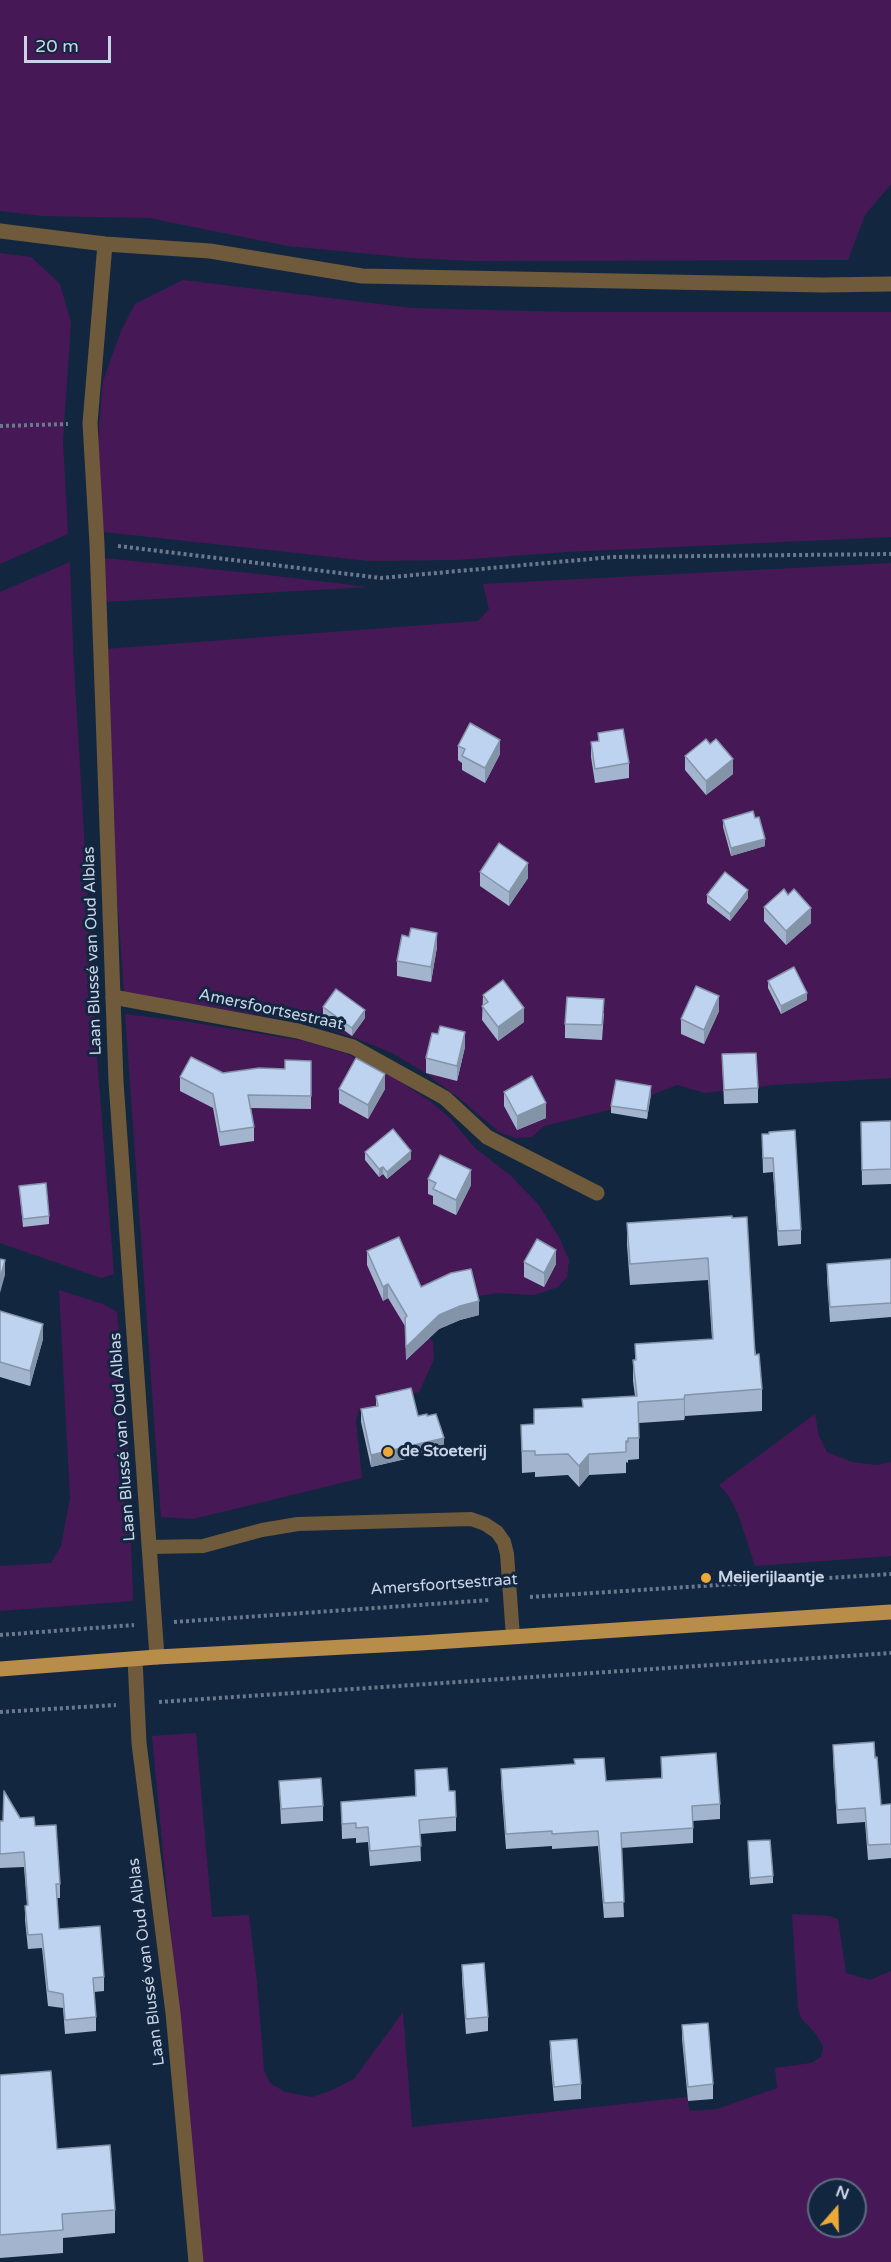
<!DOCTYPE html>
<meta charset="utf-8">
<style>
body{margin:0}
#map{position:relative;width:891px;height:2262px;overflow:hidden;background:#13263f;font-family:"Varela Round",sans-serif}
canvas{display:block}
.north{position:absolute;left:807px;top:2178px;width:60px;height:60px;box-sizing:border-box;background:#13263f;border:2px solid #5c6c82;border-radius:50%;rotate:20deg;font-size:16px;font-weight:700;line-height:24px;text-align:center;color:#c9d5e6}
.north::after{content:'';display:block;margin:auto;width:21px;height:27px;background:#eca93a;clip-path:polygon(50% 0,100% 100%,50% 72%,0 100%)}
.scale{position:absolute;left:24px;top:36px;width:87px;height:27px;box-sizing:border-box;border:3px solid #c9d5e6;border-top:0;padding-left:8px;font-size:18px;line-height:21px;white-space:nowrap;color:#c9d5e6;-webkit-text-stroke:4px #13263f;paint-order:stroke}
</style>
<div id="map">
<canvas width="891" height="2262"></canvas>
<div class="north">N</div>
<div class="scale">20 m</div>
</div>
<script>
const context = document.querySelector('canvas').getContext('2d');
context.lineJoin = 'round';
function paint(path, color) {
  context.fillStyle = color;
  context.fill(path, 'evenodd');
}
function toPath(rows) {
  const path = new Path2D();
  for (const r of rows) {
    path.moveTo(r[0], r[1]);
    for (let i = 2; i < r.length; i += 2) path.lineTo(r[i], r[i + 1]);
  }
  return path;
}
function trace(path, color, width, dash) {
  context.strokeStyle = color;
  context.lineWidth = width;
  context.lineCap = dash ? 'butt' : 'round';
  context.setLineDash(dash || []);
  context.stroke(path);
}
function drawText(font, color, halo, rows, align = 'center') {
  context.font = font + ' "Varela Round",sans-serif';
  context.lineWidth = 6;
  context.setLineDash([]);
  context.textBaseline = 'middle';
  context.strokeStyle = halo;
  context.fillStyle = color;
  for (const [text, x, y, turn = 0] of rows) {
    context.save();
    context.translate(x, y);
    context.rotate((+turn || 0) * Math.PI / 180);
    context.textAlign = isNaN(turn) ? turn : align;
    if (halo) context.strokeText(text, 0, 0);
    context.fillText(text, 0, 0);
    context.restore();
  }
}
paint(toPath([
 [0,0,891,0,891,184,865,215,848,260,474,261,411,258,288,246,149,218,43,216,0,211],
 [0,253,31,257,60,284,71,322,63,441,68,534,0,564],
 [183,280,412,308,572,312,891,312,891,537,566,552,457,560,369,561,104,532,98,478,99,429,103,381,121,331,135,304],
 [104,558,259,574,368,587,103,602],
 [70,562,73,649,98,1070,114,1274,101,1278,0,1243,0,592],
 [891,563,891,1078,773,1085,705,1093,677,1085,621,1107,544,1126,532,1137,516,1138,499,1132,458,1097,422,1071,392,1053,355,1038,305,1022,185,1004,124,993,113,840,105,649,478,621,489,609,483,584],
 [125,1014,189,1022,304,1041,347,1054,388,1074,430,1101,450,1118,475,1148,511,1176,538,1204,559,1237,569,1260,567,1277,558,1287,534,1295,497,1293,461,1299,420,1324,433,1342,434,1359,419,1392,359,1410,356,1421,362,1478,193,1519,161,1517],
 [59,1290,103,1304,117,1312,127,1426,133,1601,0,1611,0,1566,51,1563,61,1546,70,1498],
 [815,1414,819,1436,827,1452,852,1462,876,1465,891,1462,891,1556,755,1566,739,1517,729,1496,719,1485],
 [196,1733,212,1917,249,1915,257,1983,264,2071,270,2083,285,2092,312,2097,330,2091,354,2079,403,2012,412,2127,687,2097,690,2111,717,2109,777,2088,775,2068,811,2063,821,2057,823,2046,815,2033,801,2018,798,2008,792,1914,829,1916,838,1919,846,1973,870,1980,891,1971,891,2262,202,2262,152,1736],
 [819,2190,855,2190,855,2226,819,2226]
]), '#461956');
trace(toPath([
 [0,426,68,424],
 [118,546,381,578,613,557,891,554],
 [530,1597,891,1574],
 [174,1622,490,1600],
 [0,1635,134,1625],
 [159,1702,891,1653],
 [0,1712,116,1705]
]), '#69798e', 4, [3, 3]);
trace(toPath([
 [150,1547,203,1546,262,1530,298,1524,471,1519,485,1524,497,1532,504,1542,507,1554,513,1637]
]), '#6f5a3b', 14);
trace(toPath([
 [113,997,298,1031,353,1047,445,1098,487,1137,597,1193]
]), '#6f5a3b', 15);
trace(toPath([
 [0,231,105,244,210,251,362,276,823,285,891,284],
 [105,244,90,423,97,544,116,1082,157,1657],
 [135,1659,139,1743,173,2013,196,2262]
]), '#6f5a3b', 15);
trace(toPath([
 [0,1669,157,1657,420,1643,891,1612]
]), '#b88c49', 15);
paint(toPath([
 [598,733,629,763,629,778,595,783,591,757,591,742,598,741],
 [458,746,500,754,485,783,462,770,462,763,458,760],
 [685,756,733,774,706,795,685,770],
 [723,820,765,846,731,856,723,827],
 [480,872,528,878,509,906,480,886],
 [707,895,748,898,730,921,707,903],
 [788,895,811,923,786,945,764,921,764,907],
 [437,947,431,982,397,976,397,961],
 [768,981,807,1000,781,1014,768,988],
 [483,995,524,1022,498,1041,482,1020],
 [323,1007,365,1018,352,1036,323,1015],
 [719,1011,704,1044,681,1034,681,1019],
 [604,1013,602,1040,565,1038,565,1024],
 [438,1034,465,1047,457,1081,426,1073,426,1058],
 [722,1054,758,1088,758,1103,724,1104],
 [311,1061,311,1109,251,1108,254,1127,254,1141,220,1146,213,1108,180,1091,180,1077,285,1069],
 [339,1089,385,1089,368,1119,339,1103],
 [504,1092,546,1118,517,1130,504,1106],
 [651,1094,647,1119,611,1113,611,1106],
 [891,1121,891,1184,862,1185,861,1122],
 [762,1134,769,1134,801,1230,801,1244,778,1246,773,1172,763,1173],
 [365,1152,411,1159,387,1179,383,1174,379,1177,365,1160],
 [428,1179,471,1185,456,1215,433,1204,433,1196,428,1194],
 [19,1186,49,1216,49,1224,23,1227],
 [732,1216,762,1389,762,1411,685,1416,684,1420,639,1423,639,1459,628,1460,628,1463,626,1462,626,1473,589,1475,579,1487,568,1475,535,1477,535,1472,522,1473,521,1425,534,1424,534,1409,582,1407,635,1396,633,1381,633,1360,635,1360,635,1344,712,1339,708,1280,630,1285,627,1245,627,1223],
 [367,1251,421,1287,479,1315,460,1320,439,1329,406,1360,405,1326,388,1298,383,1301,367,1265],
 [891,1259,891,1317,830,1322,827,1279,827,1264],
 [524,1262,556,1264,544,1287,524,1277],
 [0,1311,43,1339,30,1386,0,1377],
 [376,1396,418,1416,427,1416,444,1450,371,1467,361,1422,361,1409,376,1406],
 [833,1745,875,1758,881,1805,891,1804,891,1858,868,1860,865,1822,837,1824,833,1759],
 [661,1757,720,1804,720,1819,693,1821,693,1843,621,1848,624,1917,604,1918,598,1846,552,1849,552,1846,506,1849,501,1784,501,1769,606,1781,661,1778],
 [415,1770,449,1791,456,1817,456,1831,420,1834,421,1861,370,1866,368,1842,356,1843,356,1838,342,1839,341,1802,415,1796],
 [279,1781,323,1806,323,1821,281,1824],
 [20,1818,35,1826,60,1884,60,1898,57,1898,59,1929,104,1977,104,1991,94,1992,96,2017,96,2031,65,2034,63,2008,48,2006,42,1948,28,1949,25,1920,25,1906,27,1906,24,1867,0,1868,0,1821],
 [748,1841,773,1876,773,1883,750,1885],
 [462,1965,488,2017,488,2031,466,2034,462,1980],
 [682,2025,713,2084,713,2099,688,2101,682,2039],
 [550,2041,581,2084,581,2099,554,2101,550,2056],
 [0,2075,57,2149,115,2210,115,2233,63,2238,63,2253,0,2258]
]), '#a3b5ce');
paint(toPath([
 [500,740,500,754,485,783,485,768],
 [733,759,733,774,706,795,706,781],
 [765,839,765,846,731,856,731,848],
 [528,863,528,878,509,906,509,892],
 [748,890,748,898,730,921,730,914],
 [811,908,811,923,786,945,786,931],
 [437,933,437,947,431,982,431,967],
 [807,993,807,1000,781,1014,781,1006],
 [719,996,719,1011,704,1044,704,1030],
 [524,1008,524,1022,498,1041,498,1027],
 [365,1010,365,1018,352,1036,352,1028],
 [465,1032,465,1047,457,1081,457,1066],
 [385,1074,385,1089,368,1119,368,1105],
 [651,1086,651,1094,647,1119,647,1111],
 [546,1103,546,1118,517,1130,517,1116],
 [411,1151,411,1159,387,1179,387,1172],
 [383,1167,383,1174,379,1177,379,1169],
 [471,1170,471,1185,456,1215,456,1200],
 [556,1250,556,1264,544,1287,544,1273],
 [5,1260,5,1275,0,1293,0,1279],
 [388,1284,388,1298,383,1301,383,1287],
 [479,1301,479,1315,460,1320,439,1329,406,1360,406,1347,439,1315,460,1306],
 [43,1324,43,1339,30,1386,30,1371],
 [685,1395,685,1416,684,1420,684,1399],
 [444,1438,444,1450,371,1467,371,1455],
 [589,1454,589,1475,579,1487,579,1466]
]), '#8494a8');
const building = toPath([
 [470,723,500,740,485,768,462,756,465,749,458,746,470,723],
 [623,729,629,763,595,769,591,742,599,741,598,733,623,729],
 [706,739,710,744,716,739,733,759,706,781,685,756,706,739],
 [753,811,755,818,759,817,765,839,731,848,723,820,753,811],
 [499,843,528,863,509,892,480,872,499,843],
 [725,872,748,890,730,914,707,895,725,872],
 [784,889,788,895,794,889,811,908,786,931,764,907,784,889],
 [411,928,437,933,431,967,397,961,402,935,409,937,411,928],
 [794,967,807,993,781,1006,768,981,794,967],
 [503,980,524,1008,498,1027,482,1006,488,1002,483,995,503,980],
 [696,986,719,996,704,1030,681,1019,696,986],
 [336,989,365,1010,352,1028,323,1007,336,989],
 [567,997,604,999,602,1025,565,1024,567,997],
 [440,1026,465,1032,457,1066,426,1058,432,1033,438,1034,440,1026],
 [756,1053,758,1088,724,1090,722,1054,756,1053],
 [191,1057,223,1073,259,1068,285,1069,285,1060,311,1061,311,1096,248,1095,254,1127,220,1132,213,1094,180,1077,191,1057],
 [356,1058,385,1074,368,1105,339,1089,356,1058],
 [532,1076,546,1103,517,1116,504,1092,532,1076],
 [616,1080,651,1086,647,1111,611,1106,616,1080],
 [891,1121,891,1169,862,1170,861,1122,891,1121],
 [393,1129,411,1151,387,1172,383,1167,379,1169,365,1152,393,1129],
 [795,1130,801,1230,778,1231,773,1158,763,1158,762,1134,769,1134,769,1132,795,1130],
 [440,1155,471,1170,456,1200,433,1189,436,1183,428,1179,440,1155],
 [46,1183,49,1216,23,1219,19,1186,46,1183],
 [732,1216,732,1218,747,1217,755,1355,759,1354,762,1389,685,1395,684,1399,638,1402,639,1438,628,1438,628,1442,626,1441,626,1452,589,1454,579,1466,568,1454,535,1455,535,1451,522,1451,521,1425,534,1424,534,1409,583,1407,582,1399,637,1396,633,1360,636,1360,635,1344,713,1339,708,1258,630,1264,627,1223,732,1216],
 [399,1237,421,1287,451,1273,471,1269,479,1301,460,1306,439,1315,406,1347,405,1318,407,1316,388,1284,383,1287,367,1251,399,1237],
 [537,1239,556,1250,544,1273,524,1262,537,1239],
 [0,1259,5,1260,0,1279,0,1259],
 [891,1259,891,1303,830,1307,827,1264,891,1259],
 [0,1311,43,1324,30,1371,0,1362,0,1311],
 [411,1388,418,1416,427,1414,427,1416,436,1414,444,1438,371,1455,361,1409,378,1406,376,1396,411,1388],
 [874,1742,875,1758,877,1757,881,1805,891,1804,891,1844,868,1845,865,1808,837,1810,833,1745,874,1742],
 [716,1753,720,1804,692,1806,693,1828,621,1833,624,1902,604,1903,598,1831,552,1834,552,1831,506,1834,501,1769,575,1764,574,1759,604,1758,606,1781,662,1778,661,1757,716,1753],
 [447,1768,449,1791,455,1791,456,1817,419,1820,421,1846,370,1851,368,1827,356,1828,356,1823,342,1824,341,1802,416,1796,415,1770,447,1768],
 [321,1778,323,1806,281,1809,279,1781,321,1778],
 [4,1791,20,1818,34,1817,35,1826,56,1825,60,1884,56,1884,59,1929,100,1926,104,1977,93,1978,96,2017,65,2020,63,1994,48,1991,42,1934,28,1935,25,1906,28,1905,24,1852,0,1854,0,1821,3,1821,4,1791],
 [770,1840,773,1876,750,1878,748,1841,770,1840],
 [484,1963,488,2017,466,2019,462,1965,484,1963],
 [708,2023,713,2084,688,2087,682,2025,708,2023],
 [577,2039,581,2084,554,2087,550,2041,577,2039],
 [51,2071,57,2149,110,2145,115,2210,62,2214,63,2230,0,2235,0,2075,51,2071]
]);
paint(building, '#bdd3f0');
trace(building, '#8494a8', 1.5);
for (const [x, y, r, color] of [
 [388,1452,6,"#eca93a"],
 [706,1578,6,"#eca93a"]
]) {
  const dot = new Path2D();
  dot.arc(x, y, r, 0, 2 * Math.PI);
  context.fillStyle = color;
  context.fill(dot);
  trace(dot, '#13263f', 2);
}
drawText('16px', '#c9d5e6', '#13263f', [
 ["Laan Blussé van Oud Alblas",93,951,-92],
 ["Amersfoortsestraat",271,1010,12],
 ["Laan Blussé van Oud Alblas",123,1437,-94],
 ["Amersfoortsestraat",444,1585,-4],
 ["Laan Blussé van Oud Alblas",147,1962,-97]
]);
drawText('bold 16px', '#c9d5e6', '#13263f', [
 ["de Stoeterij",400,1452],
 ["Meijerijlaantje",718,1578]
], 'left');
</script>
